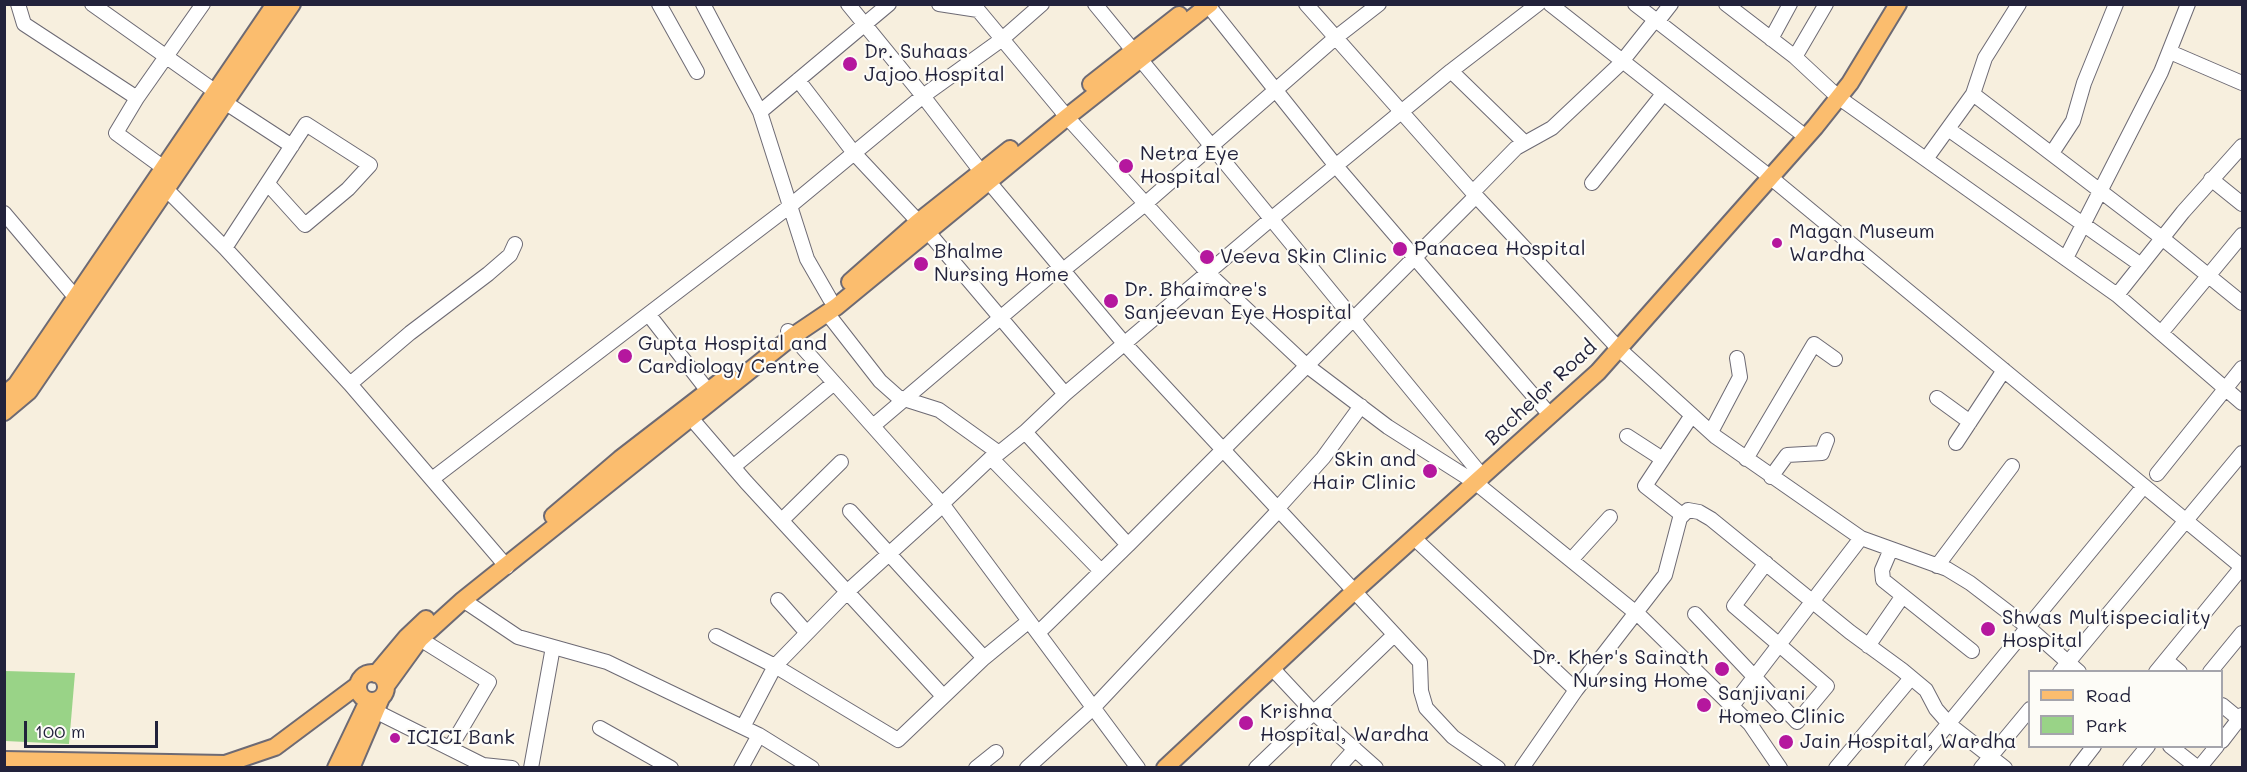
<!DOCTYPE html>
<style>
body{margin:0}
#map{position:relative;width:2247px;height:772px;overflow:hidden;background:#f7efde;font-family:Mali,sans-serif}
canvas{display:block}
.frame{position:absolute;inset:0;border:6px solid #22223b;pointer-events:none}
.legend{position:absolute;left:2028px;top:670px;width:195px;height:78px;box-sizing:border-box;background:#fdfcf7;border:2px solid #a5a5ac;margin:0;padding:8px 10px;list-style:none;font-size:18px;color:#22223b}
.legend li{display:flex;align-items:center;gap:12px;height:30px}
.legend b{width:30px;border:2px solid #a5a5ac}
.scale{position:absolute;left:24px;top:721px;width:134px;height:27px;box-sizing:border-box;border:3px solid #22223b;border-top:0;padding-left:8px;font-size:18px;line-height:21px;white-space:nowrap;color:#22223b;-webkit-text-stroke:4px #fdfcf7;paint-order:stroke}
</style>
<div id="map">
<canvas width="2247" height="772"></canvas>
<div class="frame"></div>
<ul class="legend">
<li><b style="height:8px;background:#fbbd6e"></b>Road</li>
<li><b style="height:16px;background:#99d387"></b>Park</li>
</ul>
<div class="scale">100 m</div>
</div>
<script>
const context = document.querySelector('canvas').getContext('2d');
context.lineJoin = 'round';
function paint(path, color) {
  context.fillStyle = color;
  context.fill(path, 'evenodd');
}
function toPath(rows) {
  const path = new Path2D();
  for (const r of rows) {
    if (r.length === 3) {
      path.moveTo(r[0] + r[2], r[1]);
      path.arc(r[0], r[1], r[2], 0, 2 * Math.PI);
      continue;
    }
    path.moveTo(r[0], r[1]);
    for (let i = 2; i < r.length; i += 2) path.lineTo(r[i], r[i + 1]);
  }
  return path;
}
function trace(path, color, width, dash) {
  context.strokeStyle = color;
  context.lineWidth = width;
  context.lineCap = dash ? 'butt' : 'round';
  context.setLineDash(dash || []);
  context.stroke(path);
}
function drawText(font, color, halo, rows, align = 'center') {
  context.font = font + ' Mali,sans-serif';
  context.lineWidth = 4.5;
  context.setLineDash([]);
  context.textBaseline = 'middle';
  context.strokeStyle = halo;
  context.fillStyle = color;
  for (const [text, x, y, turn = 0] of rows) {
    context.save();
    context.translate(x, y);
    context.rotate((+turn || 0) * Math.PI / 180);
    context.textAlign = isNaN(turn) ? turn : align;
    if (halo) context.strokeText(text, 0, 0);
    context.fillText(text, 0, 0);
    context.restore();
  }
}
paint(toPath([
 [5,671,75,673,69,744,5,741]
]), '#99d387');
const minor = toPath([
 [18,4,24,24,137,98],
 [92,4,216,92],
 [659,4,697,72],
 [703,4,760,112],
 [848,4,923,96,989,182,1123,342,1420,662,1421,691,1426,708,1453,737,1498,768],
 [939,4,978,10,1067,117,1208,273,1306,365,1388,427,1476,483,1641,617,1750,724,1780,768],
 [1095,4,1483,477],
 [1207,4,1336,166,1550,415],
 [1550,4,1770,177,2242,567,2156,672],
 [1635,4,1806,137],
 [1726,4,1795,57,1838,97,2117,295,2242,403],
 [1657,22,1671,4],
 [1771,39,1790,4],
 [2170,52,2242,83],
 [1795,57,1826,4],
 [1451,71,1524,142],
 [798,80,854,153,928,232,1065,394,1025,432,1128,545,1476,196,1306,4],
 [1973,94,2162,238,2242,303],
 [226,103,292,146],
 [1948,129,2141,265],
 [2052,153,2073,121,2084,83,2116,4],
 [1926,159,1973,94,1985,58,2019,4],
 [172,174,116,133,137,98,203,4],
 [2211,179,2242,204],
 [159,182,225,248,350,384,507,567],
 [1592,183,1663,94],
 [1473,192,1516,148,1552,128,1620,64,1655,20],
 [1476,196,1618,348,1716,437,1861,538,1947,569,1970,583,2029,628,2079,672],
 [4,213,76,298],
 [225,248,306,124,370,165,348,189,305,225,268,184],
 [2066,258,2161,72,2188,4],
 [1062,271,1145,204,1334,39,1379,4],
 [2117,295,2183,212,2242,146],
 [830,299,807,259,760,112,889,4],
 [827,313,880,381,898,397,939,410,999,453,1025,432],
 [649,315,708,391],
 [788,331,943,505,1138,768],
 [2161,333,2242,235],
 [350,384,410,333,488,274,510,255,515,244],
 [1065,394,1271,219,1451,71,1538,4],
 [1937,398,1970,422],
 [691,418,746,482,943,696],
 [873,426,1059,268],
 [1711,432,1740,377,1737,358],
 [1627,436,1661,458],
 [1956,443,2004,370],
 [991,458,1101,571],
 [1746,459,1814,344,1835,359],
 [733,467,834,383],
 [2157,474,2242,368],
 [1771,477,1787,455,1822,453,1827,440],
 [432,479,790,206,923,96,1001,40,1042,4],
 [942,504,997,452],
 [1277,509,1323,458,1361,406],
 [850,511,984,658],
 [1682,515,1645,486,1692,415],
 [782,520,841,462],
 [1414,538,1576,690,1522,768],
 [1891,549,1882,570,1883,580,1972,651],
 [1571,560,1610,517],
 [1937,566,2012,466],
 [463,600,518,637,607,662,759,735,812,768],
 [778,600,807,633],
 [1695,614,1797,722,1827,686,1734,606,1766,563],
 [1038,633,1128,545],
 [716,636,775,666,898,740,984,658,1029,621],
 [420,639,489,682,450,748],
 [1868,646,1902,597],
 [2166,660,2180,672],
 [1272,668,1314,713,1376,768],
 [2060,672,2242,453],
 [2210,672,2242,633],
 [1576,690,1665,575,1680,518,1688,510,1699,512,1711,519,1850,632,1902,670,1926,690,1936,709,1950,725,2005,768],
 [2222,705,2239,719],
 [1732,706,1861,538],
 [367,707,483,765,482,768],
 [743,727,775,666,848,591,943,505],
 [600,728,671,768],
 [2222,741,2242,715],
 [2170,746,2198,768],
 [483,765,512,768],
 [531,768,553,647],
 [741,768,759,735],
 [976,768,996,752],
 [1027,768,1093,708,1278,511],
 [1256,768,1394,635],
 [1338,768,1355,749],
 [1836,768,1911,678],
 [1912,768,2144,486],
 [1981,768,2030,709],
 [2077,768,2094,746],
 [2130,768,2148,746],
 [2199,768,2217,746]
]);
const major = toPath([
 [1091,84,1179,15],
 [850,282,918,222,1010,149],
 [4,395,16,385,275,4],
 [4,412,29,391,292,4],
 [553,516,620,459,725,378],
 [372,687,14],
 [376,674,407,637,426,619],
 [386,686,420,639,463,600,793,336,836,307,1067,117,1210,4],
 [4,760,225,764,275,747,358,685],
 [336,768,368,701],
 [351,768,381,698],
 [1165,768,1348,597,1598,372,1815,127,1850,83,1898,4]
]);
trace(minor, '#6d6a74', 16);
trace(major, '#6d6a74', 20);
trace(minor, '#fff', 14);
trace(major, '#fbbd6e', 16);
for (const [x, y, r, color] of [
 [850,64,8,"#b5179e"],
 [1126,166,8,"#b5179e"],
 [1777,243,6,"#b5179e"],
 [1400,249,8,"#b5179e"],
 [1207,257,8,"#b5179e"],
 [921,264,8,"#b5179e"],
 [1111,301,8,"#b5179e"],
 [625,356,8,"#b5179e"],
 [1430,471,8,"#b5179e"],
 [1988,629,8,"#b5179e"],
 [1722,669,8,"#b5179e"],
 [1704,705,8,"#b5179e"],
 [1246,723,8,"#b5179e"],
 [395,738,6,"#b5179e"],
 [1786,742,8,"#b5179e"]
]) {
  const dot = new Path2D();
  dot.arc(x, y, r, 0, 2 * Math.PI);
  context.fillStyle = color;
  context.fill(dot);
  trace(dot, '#fdfcf7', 2);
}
drawText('20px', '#22223b', '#fdfcf7', [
 ["Dr. Suhaas",864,52],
 ["Jajoo Hospital",864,75],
 ["Netra Eye",1140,154],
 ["Hospital",1140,177],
 ["Magan Museum",1789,232],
 ["Wardha",1789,255],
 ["Panacea Hospital",1414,249],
 ["Bhalme",934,252],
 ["Nursing Home",934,275],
 ["Veeva Skin Clinic",1220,257],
 ["Dr. Bhaimare's",1124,290],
 ["Sanjeevan Eye Hospital",1124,313],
 ["Gupta Hospital and",638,344],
 ["Cardiology Centre",638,367],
 ["Skin and",1416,460,"right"],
 ["Hair Clinic",1416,483,"right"],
 ["Shwas Multispeciality",2002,618],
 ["Hospital",2002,641],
 ["Dr. Kher's Sainath",1708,658,"right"],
 ["Nursing Home",1708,681,"right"],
 ["Sanjivani",1718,694],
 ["Homeo Clinic",1718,717],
 ["Krishna",1260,712],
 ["Hospital, Wardha",1260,735],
 ["ICICI Bank",407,738],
 ["Jain Hospital, Wardha",1800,742]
], 'left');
drawText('20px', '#22223b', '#fdfcf7', [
 ["Bachelor Road",1541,393,-43]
]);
</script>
